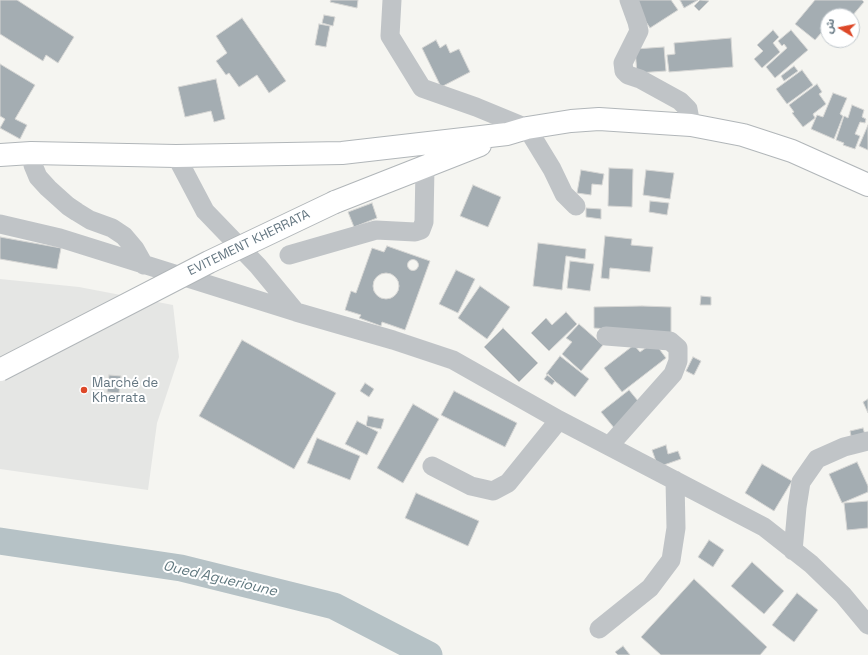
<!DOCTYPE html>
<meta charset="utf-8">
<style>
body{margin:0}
#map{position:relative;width:868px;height:655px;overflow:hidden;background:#f5f5f1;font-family:"Space Grotesk","Noto Sans Arabic",sans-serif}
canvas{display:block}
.north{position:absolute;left:820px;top:8px;width:40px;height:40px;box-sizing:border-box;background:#fff;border:1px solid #c1c8cd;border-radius:50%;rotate:280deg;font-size:11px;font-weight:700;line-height:16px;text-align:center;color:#647681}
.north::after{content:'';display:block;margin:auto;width:14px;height:18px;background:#dd4828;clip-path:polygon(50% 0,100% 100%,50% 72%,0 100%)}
</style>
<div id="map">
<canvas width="868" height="655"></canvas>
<div class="north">ش</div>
</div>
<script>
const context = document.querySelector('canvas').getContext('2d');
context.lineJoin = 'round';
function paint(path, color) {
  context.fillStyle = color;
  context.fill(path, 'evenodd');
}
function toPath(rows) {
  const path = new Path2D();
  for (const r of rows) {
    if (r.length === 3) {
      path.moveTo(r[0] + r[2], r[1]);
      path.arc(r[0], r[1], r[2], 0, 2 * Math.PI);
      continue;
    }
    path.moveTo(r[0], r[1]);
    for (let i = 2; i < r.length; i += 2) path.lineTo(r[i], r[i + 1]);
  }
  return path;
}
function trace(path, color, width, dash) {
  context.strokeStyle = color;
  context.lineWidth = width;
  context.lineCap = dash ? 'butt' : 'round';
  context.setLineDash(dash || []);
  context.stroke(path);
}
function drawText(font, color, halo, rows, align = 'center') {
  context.font = font + ' "Space Grotesk",sans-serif';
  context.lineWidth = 4;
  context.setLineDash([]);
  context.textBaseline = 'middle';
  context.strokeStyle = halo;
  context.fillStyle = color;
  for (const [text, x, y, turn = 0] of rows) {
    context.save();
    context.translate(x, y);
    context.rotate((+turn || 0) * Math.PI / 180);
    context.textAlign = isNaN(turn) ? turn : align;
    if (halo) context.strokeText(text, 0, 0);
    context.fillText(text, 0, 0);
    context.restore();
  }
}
paint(toPath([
 [0,279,79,287,173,305,179,357,157,423,148,490,0,469]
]), '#e5e6e4');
trace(toPath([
 [0,541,181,568,334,606,429,655]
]), '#b6c2c6', 27);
const building = toPath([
 [0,0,17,0,74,37,58,63,46,55,43,61,0,34,0,0],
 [331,0,358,0,357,8,330,2,331,0],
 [632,0,671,0,678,10,650,28,632,0],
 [680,0,698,0,684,8,680,0],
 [700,0,709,1,699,11,694,6,700,0],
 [815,0,862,0,864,2,852,16,840,16,837,13,835,16,828,16,828,25,815,40,795,24,815,0],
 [324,15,335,17,333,26,322,23,324,15],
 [242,18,286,81,269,93,257,75,239,87,229,73,226,75,216,61,227,53,216,36,242,18],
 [319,24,330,26,326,47,315,45,319,24],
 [773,30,779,37,773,43,780,52,762,68,754,59,763,51,757,45,773,30],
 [791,30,808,50,775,78,766,67,787,48,784,44,782,46,778,41,791,30],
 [731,38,733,67,669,72,667,55,675,54,674,43,731,38],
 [436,40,440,48,446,44,450,53,459,49,470,72,441,87,422,48,436,40],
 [664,47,666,71,637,73,635,49,664,47],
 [0,64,35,85,15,119,27,125,20,139,0,128,5,119,0,116,0,64],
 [794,66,798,71,784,81,781,76,794,66],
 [802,70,813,85,787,104,776,89,802,70],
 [216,79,225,119,214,122,211,111,185,117,178,87,216,79],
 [817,84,822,92,819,94,826,104,813,114,815,118,803,127,792,113,794,112,789,105,817,84],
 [833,93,847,98,840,114,843,116,834,139,811,129,817,115,823,117,833,93],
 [852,105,864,110,862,117,866,119,865,123,860,122,855,134,860,136,855,149,843,145,844,143,836,140,844,116,848,118,852,105],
 [868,125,868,150,859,146,868,125],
 [609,168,633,169,632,207,608,206,609,168],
 [581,170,604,174,602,185,592,184,591,195,577,193,581,170],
 [646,170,674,173,670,199,643,195,646,170],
 [473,185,501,197,488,227,460,216,473,185],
 [650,201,669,203,667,215,649,212,650,201],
 [372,203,377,218,354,227,348,212,372,203],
 [586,208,601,209,601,219,586,217,586,208],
 [605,236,632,239,631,245,653,247,650,272,610,268,609,279,601,278,605,236],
 [0,237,61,248,57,269,0,259,0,237],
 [538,243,586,249,585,259,566,256,562,290,533,286,538,243],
 [387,246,430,261,405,330,382,322,381,326,359,318,361,315,345,310,351,291,356,293,372,248,384,252,387,246],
 [413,265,5.5],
 [570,261,594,264,590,291,567,288,570,261],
 [456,270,475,279,458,313,439,304,456,270],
 [386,286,13],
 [480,286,510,307,487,339,458,318,480,286],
 [701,296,711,297,711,305,700,305,701,296],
 [642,306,671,307,671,333,594,328,594,307,642,306],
 [566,312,577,324,549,351,531,333,546,318,552,325,566,312],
 [579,324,603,345,581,371,562,354,572,342,566,338,579,324],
 [503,328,538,363,519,382,484,347,503,328],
 [242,340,336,393,294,469,199,416,242,340],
 [654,342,666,358,622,392,604,368,634,345,640,352,654,342],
 [560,356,589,379,575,397,546,374,560,356],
 [693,357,701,361,694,375,686,371,693,357],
 [548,374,555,381,552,385,544,379,548,374],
 [109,375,121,376,119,393,107,392,109,375],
 [365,383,374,389,369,397,360,391,365,383],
 [629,390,643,407,615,429,601,412,629,390],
 [454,391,517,423,505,447,441,415,454,391],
 [868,399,868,413,863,402,868,399],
 [413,404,439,419,403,483,377,468,413,404],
 [368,416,384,419,381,429,366,426,368,416],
 [357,421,378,432,367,455,345,444,357,421],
 [863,428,866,438,852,441,850,431,863,428],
 [317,438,360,456,350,480,307,463,317,438],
 [666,445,668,454,678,451,681,459,658,467,652,450,666,445],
 [857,462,868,486,868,492,842,503,829,474,857,462],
 [762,464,792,481,774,511,745,493,762,464],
 [416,493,479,521,468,546,405,518,416,493],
 [868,501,868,528,847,530,844,503,868,501],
 [709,540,724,550,713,567,698,557,709,540],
 [752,562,784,591,764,614,731,586,752,562],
 [694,579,767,647,760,655,661,655,641,637,694,579],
 [797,593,818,610,794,642,772,625,797,593],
 [623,646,630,655,618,655,615,652,623,646]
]);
paint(building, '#a4adb2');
trace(building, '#d6d6d4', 1);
const major = toPath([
 [0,155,31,153,176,156,342,153,507,134,527,128,571,121,599,119,691,125,743,135,792,151,868,185],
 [335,202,480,145]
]);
trace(major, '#b1b6b9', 24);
trace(toPath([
 [392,0,390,36,422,88,476,107,527,128,552,169,564,194,576,206],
 [629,0,637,22,639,31,623,63,624,71,628,75,640,79,680,101,688,109,691,125],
 [31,153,33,165,38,177,48,188,68,206,77,212,90,220,112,228,124,236,135,249,144,265],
 [176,156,205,211,258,266,296,312],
 [0,224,60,238,296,312,393,340,453,360,559,420,764,527,811,564,843,595,868,625],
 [289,255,376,230,415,232,421,230,424,222,425,167],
 [606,336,670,341,678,348,678,361,673,374,609,446],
 [432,466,471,486,493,491,508,483,559,420],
 [793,551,797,507,801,482,817,459,844,447,868,441],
 [599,629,650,588,671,560,676,528,675,480]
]), '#c0c4c7', 19);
trace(major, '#fff', 22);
const majorBridge = toPath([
 [0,370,209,262,335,202]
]);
trace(majorBridge, '#b1b6b9', 24, []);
trace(majorBridge, '#fff', 22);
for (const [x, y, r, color] of [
 [84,390,4,"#dd4828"]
]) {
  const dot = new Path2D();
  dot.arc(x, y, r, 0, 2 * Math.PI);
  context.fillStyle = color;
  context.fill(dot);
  trace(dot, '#fff', 1.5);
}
drawText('13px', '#647681', '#fff', [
 ["EVITEMENT KHERRATA",249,243,-26]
]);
drawText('13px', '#647681', '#fff', [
 ["Marché de",92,383],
 ["Kherrata",92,398]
], 'left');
drawText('italic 14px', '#60787f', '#fff', [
 ["Oued Aguerioune",220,579,13]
]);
</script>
